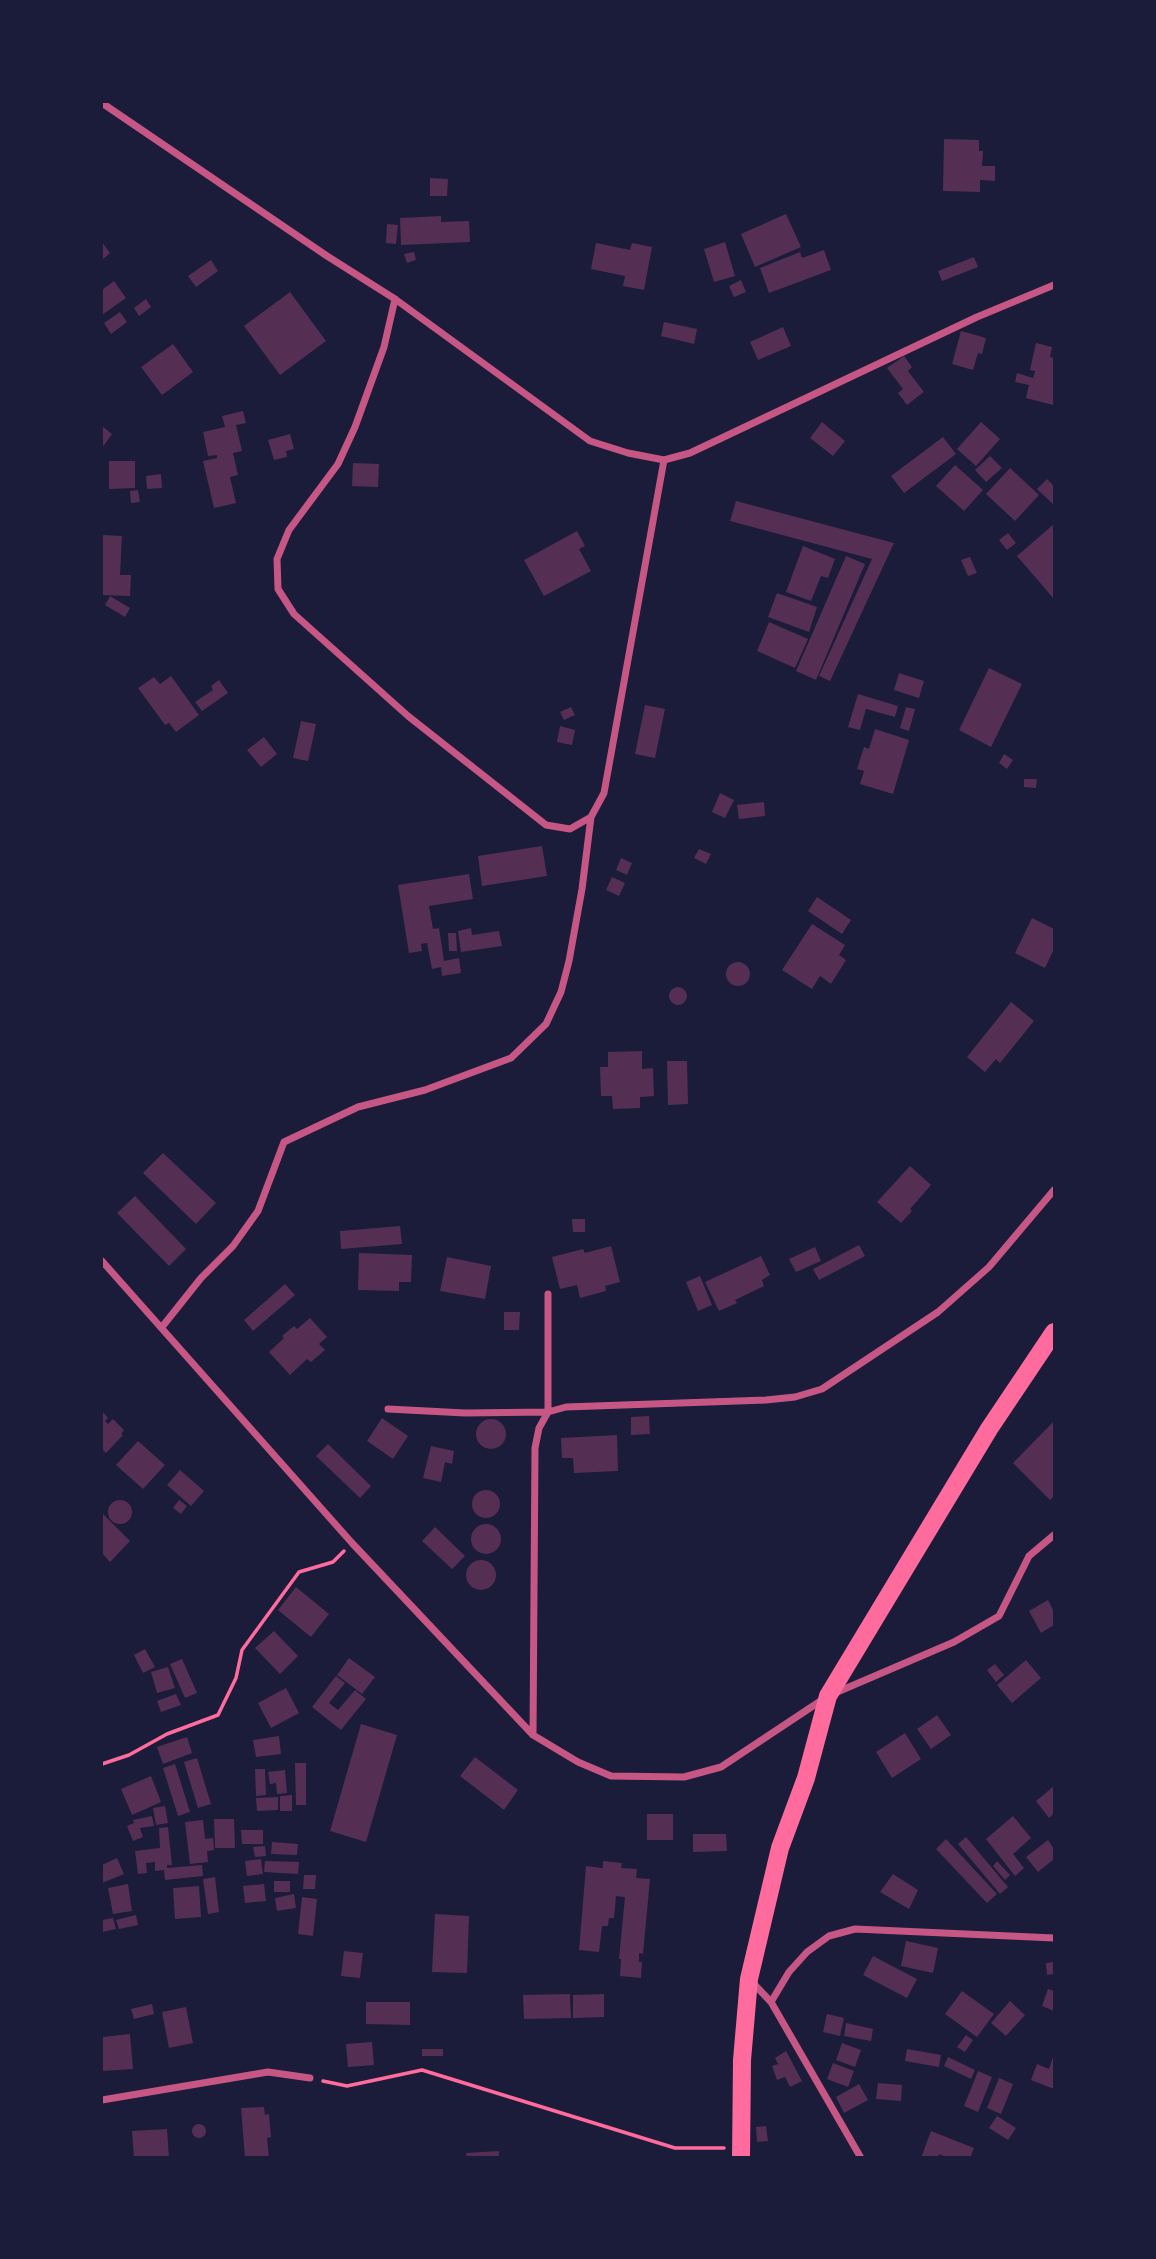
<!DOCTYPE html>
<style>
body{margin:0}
#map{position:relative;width:1156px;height:2259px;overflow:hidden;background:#1b1b3a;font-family:Helvetica,sans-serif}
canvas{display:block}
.frame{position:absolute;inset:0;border:103px solid #1b1b3a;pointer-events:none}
</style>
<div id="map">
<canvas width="1156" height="2259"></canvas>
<div class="frame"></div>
</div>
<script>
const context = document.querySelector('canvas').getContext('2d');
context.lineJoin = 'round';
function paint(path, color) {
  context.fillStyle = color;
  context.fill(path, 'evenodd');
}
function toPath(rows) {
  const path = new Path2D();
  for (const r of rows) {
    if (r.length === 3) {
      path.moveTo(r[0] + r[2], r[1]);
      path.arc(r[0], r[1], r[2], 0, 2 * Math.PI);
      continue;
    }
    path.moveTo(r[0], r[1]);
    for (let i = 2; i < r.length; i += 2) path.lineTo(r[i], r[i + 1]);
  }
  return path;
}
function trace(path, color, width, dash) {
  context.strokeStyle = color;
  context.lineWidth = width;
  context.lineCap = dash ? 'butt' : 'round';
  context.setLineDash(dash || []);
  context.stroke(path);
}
paint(toPath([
 [944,139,979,140,979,151,983,151,982,166,995,166,995,181,980,180,980,192,943,191],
 [430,178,448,179,447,196,430,196],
 [786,214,801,247,755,267,741,234],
 [441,216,441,222,469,221,470,242,401,245,400,218],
 [387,224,398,225,396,244,386,243],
 [102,242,110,253,102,260],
 [725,242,735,276,714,282,704,249],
 [596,243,630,250,632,243,652,247,644,290,623,286,625,276,591,269],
 [824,250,831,270,769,293,760,268,800,252,802,258],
 [414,252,416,260,407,263,404,254],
 [974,257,978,267,942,281,938,271],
 [211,260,218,271,196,287,188,276],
 [741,280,746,292,734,297,729,286],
 [114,281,126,298,102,315,102,290],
 [290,292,326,341,280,375,244,326],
 [146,299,151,307,139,316,134,308],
 [120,312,127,322,111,334,104,323],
 [664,322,697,329,694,344,661,336],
 [783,327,791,346,758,360,750,342],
 [961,331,986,338,982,354,978,353,973,370,952,364],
 [1036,343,1052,347,1050,357,1054,358,1053,405,1026,398,1029,385,1015,382,1017,373,1033,378,1035,371,1030,370],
 [173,344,193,372,162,395,141,367],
 [904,356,912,367,908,371,924,392,907,405,898,393,903,389,887,368],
 [243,411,246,423,236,425,242,451,233,453,238,475,230,477,236,503,214,508,203,461,217,458,217,455,208,456,203,432,225,427,222,416],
 [822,422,845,441,833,456,810,438],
 [981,422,1000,439,976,466,957,449],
 [102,426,112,434,102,448],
 [290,434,294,449,286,451,287,457,274,460,268,440],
 [943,437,956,454,904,493,891,476],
 [990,456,1002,468,986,482,975,470],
 [109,461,135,461,135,488,109,489],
 [353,463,379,464,378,487,352,486],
 [955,465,983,490,964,511,936,486],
 [1010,468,1039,495,1015,521,986,494],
 [161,474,162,488,147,489,146,476],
 [1047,479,1054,486,1054,505,1037,489],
 [138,490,140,502,131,503,130,491],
 [736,501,894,543,830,681,819,676,872,559,730,521],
 [1054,524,1054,599,1017,556],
 [577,531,585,546,579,549,591,571,544,596,524,560],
 [1008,533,1016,543,1007,550,999,540],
 [102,535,122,536,120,575,131,575,130,596,102,595],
 [803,546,835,559,828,578,821,576,811,601,786,592],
 [846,556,865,564,816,680,796,671],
 [970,557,977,573,968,576,961,560],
 [777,593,817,607,809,632,768,617],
 [110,596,130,608,125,617,105,605],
 [769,622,808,639,795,668,757,651],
 [989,668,1022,684,991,747,959,730],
 [899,673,924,681,919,698,894,690],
 [171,676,199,715,176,732,169,723,165,725,138,688,154,677,160,684],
 [219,680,228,693,202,711,195,702,213,690,211,686],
 [858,694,898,706,895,717,866,709,860,730,848,727],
 [645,705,665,709,655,758,635,754],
 [571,707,575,715,564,720,560,712],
 [906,707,915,709,909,731,900,728],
 [301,721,316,724,308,761,293,758],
 [560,726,575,730,572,745,557,742],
 [875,729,909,740,893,794,860,784,864,771,857,769,864,747,869,749],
 [264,737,277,754,261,767,247,750],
 [1004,754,1013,760,1007,769,999,763],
 [1024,779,1037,779,1036,788,1024,787],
 [720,793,734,800,725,818,712,812],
 [764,802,765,816,739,819,737,805],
 [542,846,547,876,482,886,478,856],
 [699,849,711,854,706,864,694,858],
 [621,858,632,863,627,875,616,870],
 [469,874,473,899,429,906,433,929,439,928,444,961,459,958,461,973,442,976,441,967,432,969,427,943,421,944,422,951,409,953,398,885],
 [612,877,625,883,619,896,606,890],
 [817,897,851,920,842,934,808,911],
 [1032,918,1054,929,1054,949,1045,968,1015,953],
 [812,924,845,945,839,955,846,960,831,984,820,976,812,989,782,970],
 [471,928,472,935,499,931,502,946,461,952,458,931],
 [448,933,456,933,457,951,449,951],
 [738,974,12],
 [678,996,9],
 [1011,1002,1034,1021,1000,1063,996,1059,985,1072,967,1057],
 [642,1051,642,1069,653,1068,654,1096,640,1097,640,1108,613,1109,612,1096,601,1096,600,1067,608,1067,608,1052],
 [667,1061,687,1061,688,1104,668,1105],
 [163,1153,216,1203,196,1224,143,1173],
 [910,1166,931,1185,910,1209,912,1211,901,1223,877,1202],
 [135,1196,186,1249,169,1266,117,1213],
 [572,1219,585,1219,585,1232,573,1232],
 [400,1226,402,1244,341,1249,340,1231],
 [859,1245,865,1256,819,1280,813,1269],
 [611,1246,620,1282,605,1286,606,1291,580,1298,577,1285,560,1289,552,1257,583,1249,585,1253],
 [815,1247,821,1261,796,1272,789,1259],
 [359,1253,412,1255,411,1282,399,1282,399,1291,358,1290],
 [761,1256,770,1275,762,1280,764,1286,735,1300,737,1303,719,1311,705,1282],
 [447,1257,491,1266,485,1299,440,1291],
 [700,1276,712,1305,698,1311,686,1282],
 [285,1284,295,1295,253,1331,244,1320],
 [504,1312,520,1312,519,1330,504,1330],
 [310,1318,327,1337,319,1344,325,1350,311,1362,307,1359,290,1375,269,1352,284,1338,282,1336,294,1326,297,1329],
 [102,1411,108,1418,105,1421,108,1424,113,1419,124,1430,121,1434,123,1435,106,1453,102,1449],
 [649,1416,650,1434,631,1435,631,1417],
 [382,1418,408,1436,393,1459,367,1441],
 [491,1434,15],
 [1054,1421,1054,1496,1050,1500,1013,1463],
 [617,1435,618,1471,574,1473,573,1458,562,1458,561,1438],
 [138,1441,165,1465,143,1489,116,1465],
 [328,1444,371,1486,360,1498,316,1456],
 [431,1446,454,1451,452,1464,445,1462,441,1482,423,1478],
 [180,1470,204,1491,191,1506,167,1485],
 [486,1504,14],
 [179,1500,187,1506,181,1514,173,1508],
 [120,1512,12],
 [102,1513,130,1541,110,1562,102,1553],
 [486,1539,15],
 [435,1527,465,1556,452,1569,422,1541],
 [481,1575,15],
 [296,1587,329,1614,311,1637,278,1610],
 [1048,1600,1054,1612,1054,1625,1041,1633,1029,1611],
 [274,1631,298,1656,280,1674,255,1648],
 [145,1649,155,1667,143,1673,134,1655],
 [349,1658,375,1677,362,1694,337,1675],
 [182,1659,197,1693,185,1698,170,1664],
 [1026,1660,1041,1678,1012,1703,997,1685],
 [995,1664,1004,1675,996,1682,987,1670],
 [168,1667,175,1688,157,1693,151,1672],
 [336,1676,345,1683,329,1703,338,1710,355,1690,366,1699,341,1730,312,1707],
 [286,1688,299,1713,271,1728,258,1703],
 [176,1694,181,1705,161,1712,157,1701],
 [937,1715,951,1735,931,1749,917,1729],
 [361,1724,397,1735,366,1842,330,1831],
 [905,1733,921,1759,892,1778,876,1752],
 [279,1736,281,1754,256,1757,253,1740],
 [187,1737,192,1753,163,1764,157,1747],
 [475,1757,518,1790,504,1810,460,1776],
 [197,1758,211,1804,198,1808,184,1762],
 [295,1763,306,1763,306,1805,296,1805],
 [175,1764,190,1812,178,1816,163,1768],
 [255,1769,265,1769,266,1795,256,1796],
 [285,1770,287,1793,277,1794,276,1783,270,1784,268,1772],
 [151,1776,161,1802,132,1815,121,1789],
 [1054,1786,1054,1813,1049,1818,1036,1801],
 [292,1795,292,1811,280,1811,280,1796],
 [278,1797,278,1810,257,1811,256,1798],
 [165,1806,168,1823,156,1825,153,1808],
 [647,1814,673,1814,673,1840,647,1840],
 [152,1816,154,1826,140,1828,143,1837,133,1841,127,1826,134,1823,133,1820],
 [1013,1816,1031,1838,1013,1854,1024,1868,1015,1876,986,1839],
 [214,1819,234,1819,235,1848,215,1848],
 [203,1820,205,1839,213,1838,214,1850,207,1851,208,1862,190,1864,185,1822],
 [168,1827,172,1865,167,1865,167,1868,202,1865,203,1876,165,1880,164,1870,155,1871,155,1862,146,1863,147,1873,138,1874,135,1851,160,1848,159,1828],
 [241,1830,263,1830,263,1844,242,1844],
 [693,1834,726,1834,727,1851,693,1852],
 [966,1837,1008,1887,1000,1894,958,1844],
 [946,1839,997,1894,987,1903,936,1849],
 [1048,1840,1054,1849,1054,1859,1038,1872,1026,1857],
 [272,1842,298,1844,297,1855,271,1854],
 [265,1846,266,1856,255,1857,253,1847],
 [117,1858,124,1874,102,1883,102,1865],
 [261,1859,263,1874,247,1876,245,1861],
 [265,1861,299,1862,298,1874,264,1872],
 [603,1861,622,1863,621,1868,637,1869,636,1878,650,1879,643,1954,639,1953,639,1962,642,1962,641,1978,620,1976,621,1959,619,1959,625,1897,616,1896,614,1918,609,1918,608,1926,602,1926,599,1952,579,1950,586,1866,603,1868],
 [997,1861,1010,1875,1005,1880,993,1866],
 [893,1874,918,1890,909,1909,880,1892],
 [304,1875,316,1875,315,1889,303,1889],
 [215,1877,219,1912,208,1914,203,1879],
 [274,1881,290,1881,290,1892,274,1892],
 [128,1884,132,1911,113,1914,108,1888],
 [264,1884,266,1901,245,1903,243,1886],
 [199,1886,201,1917,175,1919,173,1888],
 [294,1894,296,1908,277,1911,275,1898],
 [302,1897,317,1899,313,1936,298,1934],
 [435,1914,469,1916,467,1973,432,1972],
 [136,1915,138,1925,119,1929,116,1920],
 [113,1918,116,1929,102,1932,102,1920],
 [906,1941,938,1948,933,1973,901,1966],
 [344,1951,363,1953,360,1978,341,1976],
 [873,1956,917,1979,907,1998,863,1975],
 [1054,1962,1054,1974,1047,1975,1046,1963],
 [1048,1989,1054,1991,1054,2011,1042,2006],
 [962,1991,994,2014,977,2037,945,2014],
 [570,1994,571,2018,524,2019,523,1995],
 [604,1994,604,2017,573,2018,573,1995],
 [1010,2001,1025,2015,1006,2036,991,2023],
 [366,2002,410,2002,410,2025,366,2024],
 [152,2004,154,2014,134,2019,131,2009],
 [186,2007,193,2043,169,2048,162,2012],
 [827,2014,844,2018,840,2036,823,2032],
 [846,2023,873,2029,871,2041,844,2036],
 [130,2034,133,2069,102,2071,102,2037],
 [966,2035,973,2040,965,2052,957,2047],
 [372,2042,374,2065,348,2067,346,2044],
 [842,2043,861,2050,855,2067,836,2060],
 [422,2049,443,2049,443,2056,422,2056],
 [907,2049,941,2055,939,2067,905,2061],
 [786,2051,802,2081,790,2087,785,2077,777,2080,772,2066,778,2064,775,2058],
 [1054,2054,1054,2089,1031,2080,1037,2064,1049,2069],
 [948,2057,975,2070,971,2079,944,2066],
 [833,2063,854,2071,848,2087,827,2079],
 [978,2071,992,2077,978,2112,964,2106],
 [999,2078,1013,2084,1001,2114,987,2108],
 [878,2083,902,2085,901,2101,876,2099],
 [859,2084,868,2100,844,2113,836,2097],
 [264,2107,265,2115,269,2114,271,2137,267,2138,269,2158,245,2158,241,2108],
 [997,2116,1016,2128,1008,2140,989,2128],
 [199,2131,7],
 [766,2126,768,2141,757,2142,756,2127],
 [167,2129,169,2158,134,2158,132,2131],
 [931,2131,974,2148,970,2158,948,2158,939,2154,938,2158,921,2158],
 [499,2151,499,2158,467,2158,466,2153]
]), '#542f53');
trace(toPath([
 [102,1764,129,1755,167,1734,218,1715,236,1678,242,1650,299,1572,333,1562,344,1551],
 [323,2081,347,2086,422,2070,675,2148,724,2148]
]), '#ff6b9d', 3.5);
trace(toPath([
 [102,103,327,256,395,299,590,441,628,453,664,460,690,453,977,317,1054,285],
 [395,299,384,347,355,427,338,464,289,530,277,559,278,589,294,614,408,716,546,825,570,829,591,817,604,793,664,460],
 [102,1261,352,1543,533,1735,578,1762,611,1776,684,1777,721,1767,825,1698],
 [162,1327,201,1278,233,1246,258,1211,284,1142,358,1107,425,1090,511,1058,546,1024,561,992,569,961,582,889,591,817],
 [388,1409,465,1413,548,1412,548,1294],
 [835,1693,954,1642,999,1616,1029,1556,1054,1535],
 [533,1735,535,1448,539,1428,548,1412,566,1407,766,1400,795,1397,822,1389,938,1312,989,1267,1054,1190],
 [752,1982,771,2002,861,2158],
 [771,2002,789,1972,807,1952,829,1936,855,1929,1054,1938],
 [102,2100,268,2072,310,2078]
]), '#c65784', 7);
trace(toPath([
 [741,2158,742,2060,749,1979,780,1848,806,1778,828,1696,989,1429,1054,1332]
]), '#ff6b9d', 18);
</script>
